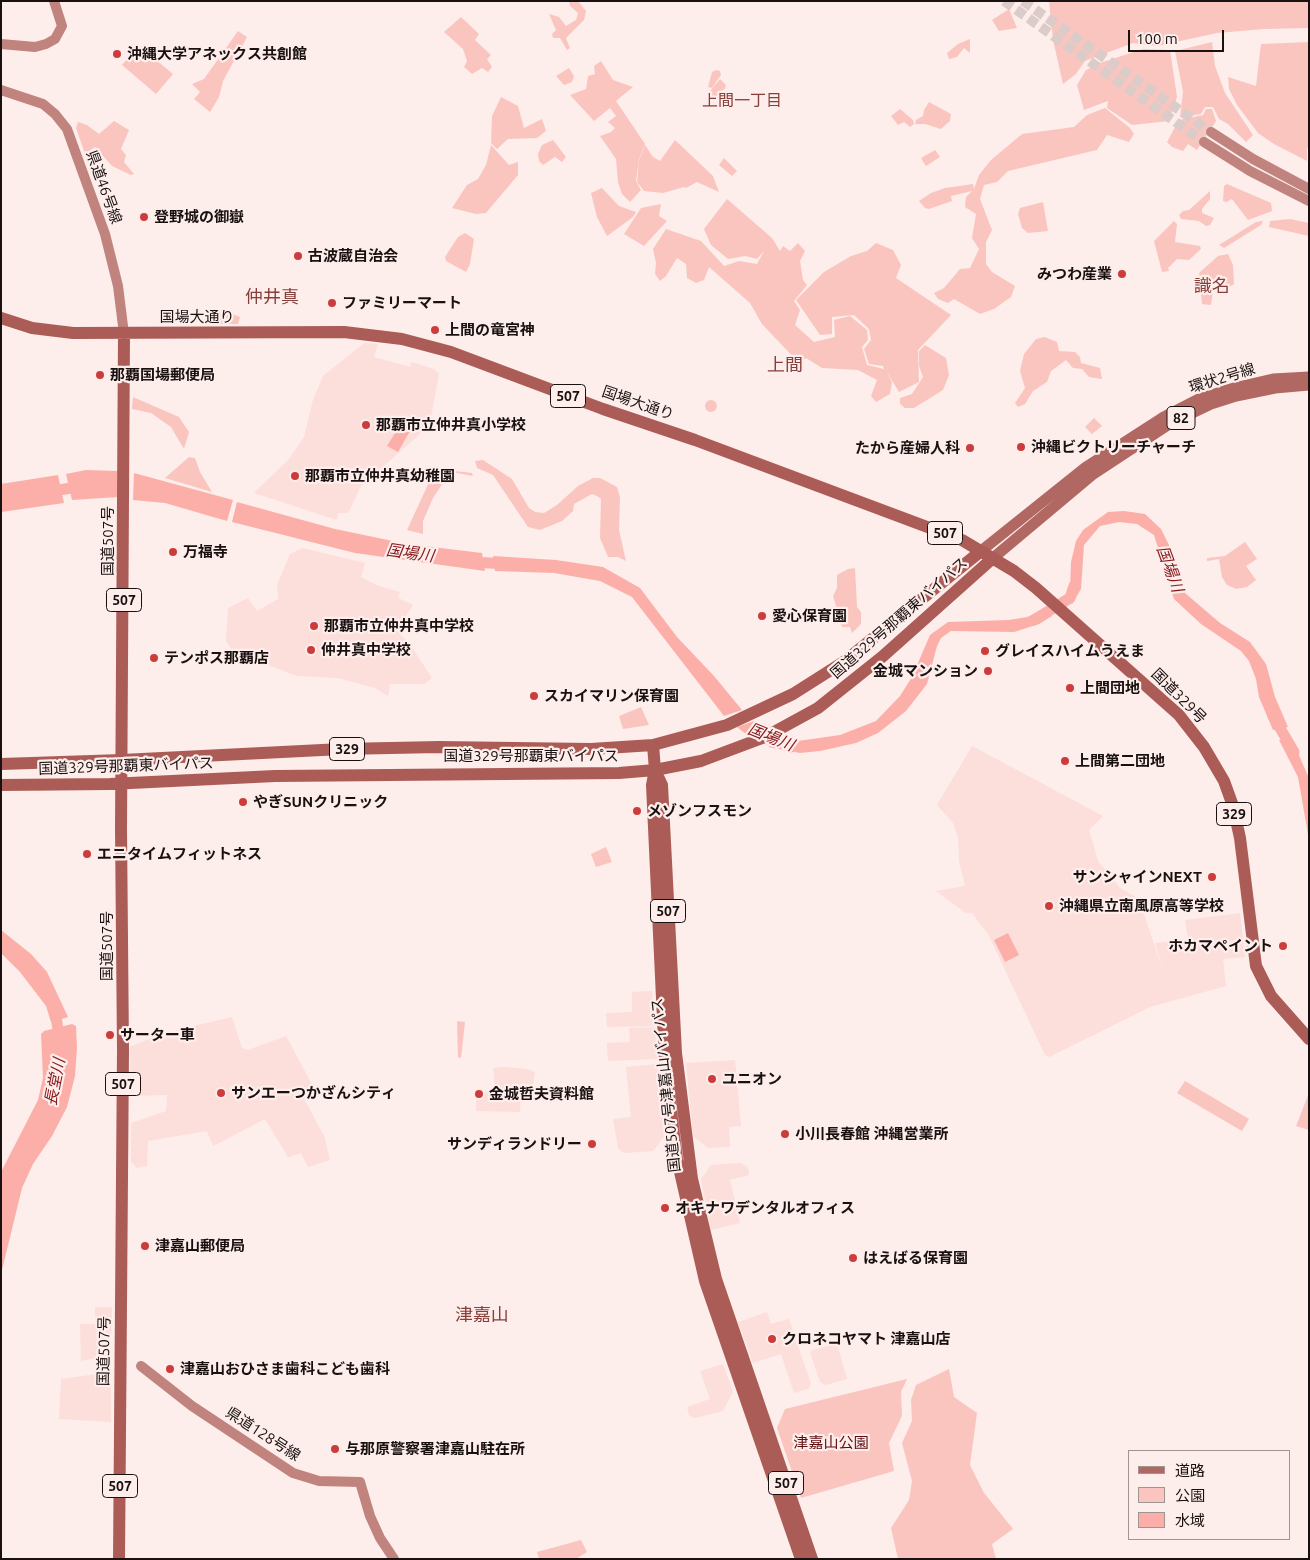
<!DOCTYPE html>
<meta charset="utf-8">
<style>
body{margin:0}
#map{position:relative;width:1310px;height:1560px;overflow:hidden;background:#fdedeb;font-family:Ubuntu,"Noto Sans JP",sans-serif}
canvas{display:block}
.frame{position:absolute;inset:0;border:2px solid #181110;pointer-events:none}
.legend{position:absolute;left:1128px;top:1450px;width:162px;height:90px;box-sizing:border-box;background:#fdedeb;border:1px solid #a19593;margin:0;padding:6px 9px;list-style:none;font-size:15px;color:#181110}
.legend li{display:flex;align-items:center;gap:10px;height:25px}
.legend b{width:25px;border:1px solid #a19593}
.scale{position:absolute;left:1128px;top:30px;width:96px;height:22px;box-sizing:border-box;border:2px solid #181110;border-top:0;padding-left:6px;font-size:15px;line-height:18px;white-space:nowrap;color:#181110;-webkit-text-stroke:4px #fdedeb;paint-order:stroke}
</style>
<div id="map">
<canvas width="1310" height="1560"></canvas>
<div class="frame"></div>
<ul class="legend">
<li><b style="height:6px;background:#b26862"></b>道路</li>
<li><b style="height:14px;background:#fbc5bf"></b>公園</li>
<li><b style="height:14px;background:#fcafa8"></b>水域</li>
</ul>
<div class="scale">100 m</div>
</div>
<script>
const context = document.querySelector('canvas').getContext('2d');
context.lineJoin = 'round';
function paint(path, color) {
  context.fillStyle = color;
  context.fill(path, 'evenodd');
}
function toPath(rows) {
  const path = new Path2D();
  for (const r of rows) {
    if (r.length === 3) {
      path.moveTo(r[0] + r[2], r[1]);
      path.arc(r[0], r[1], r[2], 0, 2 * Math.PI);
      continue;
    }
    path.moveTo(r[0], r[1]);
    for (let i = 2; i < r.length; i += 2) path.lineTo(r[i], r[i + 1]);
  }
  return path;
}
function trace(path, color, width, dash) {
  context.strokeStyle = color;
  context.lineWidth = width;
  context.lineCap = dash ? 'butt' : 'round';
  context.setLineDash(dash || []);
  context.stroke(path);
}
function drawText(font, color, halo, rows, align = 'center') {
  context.font = font + ' Ubuntu,"Noto Sans JP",sans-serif';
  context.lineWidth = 4.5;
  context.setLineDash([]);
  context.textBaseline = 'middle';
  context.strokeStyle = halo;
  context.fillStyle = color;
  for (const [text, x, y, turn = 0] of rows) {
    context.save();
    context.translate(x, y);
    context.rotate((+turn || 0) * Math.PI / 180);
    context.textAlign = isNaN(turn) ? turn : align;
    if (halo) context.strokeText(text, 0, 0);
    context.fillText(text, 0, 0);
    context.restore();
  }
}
paint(toPath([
 [364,343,378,344,374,357,410,367,412,362,434,369,439,374,431,417,420,434,361,486,348,513,338,513,337,520,254,493,289,459,304,437,313,400,323,376],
 [302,548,365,563,361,577,379,586,400,592,398,598,413,605,404,619,400,634,409,643,432,678,424,684,390,684,388,696,375,688,338,678,297,676,233,652,226,641,228,608,248,598,257,611,278,599,277,585,290,554],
 [972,746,1103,816,1089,830,1098,861,1120,888,1139,899,1163,971,1155,943,1188,939,1185,920,1240,913,1245,957,1223,959,1226,986,1150,1007,1049,1057,1045,1055,988,934,972,913,966,913,936,891,965,886,959,861,958,837,953,823,937,805],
 [652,991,654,1026,607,1027,606,1013,632,1012,632,992],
 [232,1017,242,1048,248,1050,286,1036,315,1090,303,1097,324,1136,330,1160,308,1167,301,1153,288,1157,265,1119,213,1146,207,1131,148,1141,147,1166,137,1168,131,1162,131,1123,166,1111,167,1095,131,1096,130,1047,164,1033],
 [655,1027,657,1059,608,1061,607,1043,630,1042,629,1028],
 [735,1060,741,1126,729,1127,730,1147,708,1148,693,1136,686,1063],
 [657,1064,664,1137,653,1151,624,1153,618,1148,613,1119,631,1117,626,1067],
 [504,1067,526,1069,535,1072,533,1085,521,1093,520,1112,476,1111,476,1093,495,1091,493,1068],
 [741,1163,748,1167,749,1175,730,1180,740,1223,711,1230,701,1179,711,1165],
 [95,1307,112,1307,111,1337,95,1358,81,1361,80,1324,95,1324],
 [767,1312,771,1324,789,1319,811,1384,808,1389,794,1393,781,1354,753,1363,738,1322],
 [837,1344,847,1379,826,1385,820,1382,810,1353,812,1350],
 [723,1364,733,1392,723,1411,695,1418,689,1415,687,1407,710,1399,700,1371],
 [97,1374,111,1386,111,1422,59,1419,61,1379]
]), '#fcdedb');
paint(toPath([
 [569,1,578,1,586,11,584,20,566,38,570,48,567,50,560,38,553,38,552,34,556,30,549,14,559,17,566,26,576,20,578,13,570,6],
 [1049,1,1309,1,1309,28,1264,29,1217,33,1157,46,1133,43,1085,61,1076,74,1063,84,1053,40],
 [1009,9,1017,28,999,31,992,20],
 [461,17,479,34,475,40,491,55,487,59,492,67,488,72,482,68,472,74,464,67,467,61,463,49,444,32],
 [238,31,247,37,223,81,219,97,210,112,194,99,200,92,192,84,204,79],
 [970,39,970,53,964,48,957,57,949,59,947,53,958,44],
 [1212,42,1215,66,1225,93,1253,135,1246,142,1228,124,1219,119,1213,107,1205,107,1201,114,1180,117,1183,92,1175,51],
 [1309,42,1309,150,1307,147,1307,161,1274,144,1258,133,1237,105,1229,89,1228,77,1256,86,1261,44],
 [139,46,173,74,156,94,122,65],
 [1143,49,1170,50,1177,97,1169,121,1132,125,1107,108,1108,101,1084,110,1077,85,1086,70,1103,62],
 [601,61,613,80,633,87,616,101,645,144,639,160,636,181,641,190,630,202,622,194,618,182,616,159,600,136,611,132,615,128,608,122,616,116,610,108,594,121,570,95,586,89,588,76,595,74,594,66],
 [569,68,574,76,572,82,564,85,556,76],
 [716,70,720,71,721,75,712,88,708,87,712,72],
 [720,79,726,85,725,89,716,93,719,95,717,98,707,100,708,94,713,92,710,91],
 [501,97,518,106,524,128,542,119,546,131,537,138,508,139,497,149,491,143,492,116],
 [929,102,951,114,950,121,941,129,925,124,915,124,916,120,923,116,924,110],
 [1105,108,1130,128,1134,134,1129,142,1107,135,1097,150,1008,171,997,182,984,185,980,199,992,230,986,242,986,264,992,272,1015,286,1011,297,994,309,980,314,954,299,948,303,938,299,934,293,944,288,960,269,970,268,979,249,972,238,976,214,965,207,966,197,972,191,951,196,952,201,929,209,925,208,919,201,931,193,945,188,973,184,974,189,979,175,991,160,1022,134,1074,127,1087,115],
 [900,109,913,120,914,124,910,127,904,122,898,125,891,116],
 [1206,109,1212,109,1216,121,1197,150,1188,144,1183,151,1172,147,1167,142,1179,120,1203,115],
 [114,121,129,130,121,149,126,155,124,162,134,174,131,175,112,166,95,147,85,154,76,128,78,122,87,125,99,134],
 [553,140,566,157,562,162,555,157,543,165,539,161,538,154,542,145],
 [675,140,713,176,719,192,697,182,686,188,684,187,663,193,644,191,637,182,639,161,645,145,653,157,660,161],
 [491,145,509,165,518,162,518,175,486,213,476,214,452,208,467,185,478,179,486,165],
 [935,150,940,157,926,166,921,158],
 [724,158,737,171,732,176,719,165],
 [1227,184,1271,203,1272,211,1248,220,1232,199,1226,202,1223,201,1224,186],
 [602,188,619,206,636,212,633,217,607,236,597,217,591,193],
 [1210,191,1210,199,1202,209,1202,213,1214,218,1210,225,1206,226,1199,221,1181,219,1179,215,1183,211,1189,210],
 [727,199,772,238,780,251,783,246,790,251,798,243,805,251,800,261,803,280,807,285,794,301,800,310,795,325,814,342,835,337,834,320,850,316,867,330,868,340,862,347,867,365,884,369,883,366,869,364,864,349,871,340,869,329,854,315,832,317,832,334,820,335,796,300,824,272,851,256,867,251,876,243,893,250,901,265,896,278,951,315,918,350,919,382,899,392,887,372,892,382,890,394,876,402,871,396,877,380,858,370,822,368,806,358,798,362,762,324,750,303,709,267,704,280,696,283,687,278,686,264,677,258,666,276,660,281,655,274,656,263,653,249,666,229,701,241,724,266,739,261,757,264,764,251,757,259,745,256,728,259,711,245,704,229],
 [1043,202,1048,231,1028,233,1022,228,1018,214,1020,208],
 [661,204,659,216,667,221,644,246,624,234,641,208],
 [1290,219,1309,223,1309,236,1269,227,1270,221],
 [1174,221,1177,224,1175,242,1200,246,1201,249,1189,260,1177,259,1168,268,1169,271,1162,272,1154,241],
 [1263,221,1261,225,1224,248,1219,245,1256,222],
 [465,233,474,239,470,264,466,272,446,261,445,257,458,237],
 [1228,254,1233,265,1234,284,1223,291,1213,292,1211,305,1202,304,1199,273,1218,256],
 [219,313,230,313,240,317,238,324,216,324],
 [1045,337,1057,342,1059,351,1075,352,1080,357,1081,363,1100,368,1102,379,1089,377,1082,369,1073,368,1066,360,1051,371,1047,382,1033,391,1025,404,1018,407,1015,403,1025,388,1020,371,1024,354,1036,339],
 [925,345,946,358,949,375,943,390,914,408,905,408,900,404,900,398,912,394,923,377,919,366,919,351],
 [133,397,179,417,189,432,184,449,171,427,151,413,132,409],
 [711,406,6],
 [1094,418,1102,426,1092,434,1085,427],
 [189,457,195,458,200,472,212,492,165,478],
 [483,460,512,479,529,508,535,512,544,513,557,505,578,486,593,478,600,478,617,487,620,497,619,530,626,561,618,557,608,557,600,538,601,499,597,496,592,494,574,504,573,511,562,521,540,530,528,527,493,475,477,468,475,461],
 [444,468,448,474,455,471,472,473,473,476,457,473,447,477,433,498,423,521,423,534,407,530,430,480],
 [1245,542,1257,559,1246,566,1256,580,1247,587,1236,589,1227,585,1222,577,1219,559,1207,561,1207,558,1225,556],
 [855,568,857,607,861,612,861,624,852,633,850,627,842,627,833,596,837,588,837,575,848,569],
 [641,707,649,725,623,729,619,716],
 [606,847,612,862,596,867,591,854],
 [457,1021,465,1022,461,1058,458,1057],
 [1185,1081,1249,1119,1242,1131,1177,1093],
 [1309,1093,1309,1130,1296,1126],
 [949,1369,954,1397,977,1413,970,1465,984,1493,1013,1529,992,1544,996,1559,898,1559,891,1528,909,1500,912,1481,902,1443,912,1421,911,1400,916,1385],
 [907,1379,901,1392,902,1416,889,1443,894,1471,801,1498,777,1428,785,1409],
 [581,1540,587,1552,576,1559,539,1559,537,1552]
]), '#fbc5bf');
paint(toPath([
 [400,425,410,431,398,452,387,446],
 [86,470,118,471,118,497,72,500,66,474],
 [134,473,233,500,227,521,165,503,133,500],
 [58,475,64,503,1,512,1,484],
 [237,502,335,529,407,544,482,553,485,571,355,553,232,522],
 [1124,511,1145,514,1161,529,1169,545,1185,593,1220,623,1250,642,1266,664,1275,697,1288,727,1273,730,1259,697,1256,679,1249,661,1241,651,1201,624,1174,599,1154,535,1137,524,1119,522,1100,526,1084,545,1081,589,1072,604,1064,596,1070,589,1071,562,1076,541,1083,530,1108,512],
 [493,556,556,560,603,567,640,588,677,637,714,676,742,710,724,716,632,597,600,581,554,573,495,571],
 [1044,610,1052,616,1039,624,1014,632,951,631,941,638,937,646,927,684,906,711,878,733,856,743,820,751,800,753,768,747,788,738,798,741,840,735,876,721,900,696,912,677,930,635,948,622,1009,620,1027,617],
 [754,721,771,729,751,738,737,727],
 [1292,739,1308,776,1309,840,1298,777,1279,740],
 [1,930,31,954,47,972,68,1017,51,1022,46,1006,20,972,1,953],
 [1008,933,1019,955,1005,962,994,940],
 [72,1024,76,1026,77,1048,75,1076,67,1107,52,1136,33,1164,22,1188,1,1274,1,1172,38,1100,43,1078,41,1034,44,1031]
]), '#fcafa8');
trace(toPath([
 [47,492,83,486],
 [470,562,509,564],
 [1034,620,1070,598,1074,586],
 [1273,716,1294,752],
 [757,735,791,747],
 [54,1005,60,1041]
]), '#fcafa8', 11);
trace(toPath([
 [1004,1,1204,142],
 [1023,1,1211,132]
]), '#dbccca', 10, [10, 5]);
trace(toPath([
 [1,44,35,47,46,44,55,39,62,26,54,1],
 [1,90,43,104,55,114,67,129,105,234,118,286,124,334],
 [1211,132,1253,159,1309,189],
 [1204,142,1250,171,1309,201],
 [141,1366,192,1406,293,1473,319,1481,360,1482,370,1516,380,1538,394,1559]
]), '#c1837d', 10);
trace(toPath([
 [981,551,1086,467,1162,418,1199,399,1234,388,1273,379,1309,377],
 [993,558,1092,475,1171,423,1211,404,1236,396,1275,388,1309,385]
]), '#b26862', 11);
trace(toPath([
 [1,318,32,328,73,333,344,332,402,339,451,352,603,409,695,440,962,540,1014,571,1036,588,1179,715,1204,747,1224,781,1233,806,1240,838,1256,966,1271,996,1309,1039],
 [653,745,655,770,652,785,665,1062,677,1159,705,1281,801,1559],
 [1,764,122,760,342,749,439,747,591,749,653,745,727,725,793,694,845,661,981,551],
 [655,770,662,785,676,1053,692,1179,716,1279,812,1559],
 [1,785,110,784,275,776,619,773,655,770,701,761,765,737,818,708,882,657,993,558],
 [119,1559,123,1050,121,828,124,334]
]), '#ac5c56', 12);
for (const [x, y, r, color] of [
 [117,54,5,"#cb3c3b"],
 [144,217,5,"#cb3c3b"],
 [298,256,5,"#cb3c3b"],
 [1122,274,5,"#cb3c3b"],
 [332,303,5,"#cb3c3b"],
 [435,330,5,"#cb3c3b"],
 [100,375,5,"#cb3c3b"],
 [366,425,5,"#cb3c3b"],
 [1021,447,5,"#cb3c3b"],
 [970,448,5,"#cb3c3b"],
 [295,476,5,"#cb3c3b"],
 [173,552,5,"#cb3c3b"],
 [762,616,5,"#cb3c3b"],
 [314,626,5,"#cb3c3b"],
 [311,650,5,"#cb3c3b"],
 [985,651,5,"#cb3c3b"],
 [154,658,5,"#cb3c3b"],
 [988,671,5,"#cb3c3b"],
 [1070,688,5,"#cb3c3b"],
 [534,696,5,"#cb3c3b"],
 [1065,761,5,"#cb3c3b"],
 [243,802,5,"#cb3c3b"],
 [637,811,5,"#cb3c3b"],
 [87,854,5,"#cb3c3b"],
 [1212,877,5,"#cb3c3b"],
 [1049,906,5,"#cb3c3b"],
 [1283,946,5,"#cb3c3b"],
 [110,1035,5,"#cb3c3b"],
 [712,1079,5,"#cb3c3b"],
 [221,1093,5,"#cb3c3b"],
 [479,1094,5,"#cb3c3b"],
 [785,1134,5,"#cb3c3b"],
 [592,1144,5,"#cb3c3b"],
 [665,1208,5,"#cb3c3b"],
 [145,1246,5,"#cb3c3b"],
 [853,1258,5,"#cb3c3b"],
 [772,1339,5,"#cb3c3b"],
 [170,1369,5,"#cb3c3b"],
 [335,1449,5,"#cb3c3b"]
]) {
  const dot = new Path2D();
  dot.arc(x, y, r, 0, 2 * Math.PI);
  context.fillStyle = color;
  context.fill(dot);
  trace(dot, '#fdedeb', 2);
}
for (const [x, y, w] of [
 [568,396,35],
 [1181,418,28],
 [945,533,35],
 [124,600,35],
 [347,749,35],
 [1234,814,35],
 [668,911,35],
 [123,1084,35],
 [786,1483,35],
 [120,1486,35]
]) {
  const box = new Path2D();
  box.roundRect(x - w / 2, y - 11.5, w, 23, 4);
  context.fillStyle = '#fdedeb';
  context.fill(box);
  trace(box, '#181110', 1);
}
drawText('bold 14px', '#181110', null, [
 ["507",568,396],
 ["82",1181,418],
 ["507",945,533],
 ["507",124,600],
 ["329",347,749],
 ["329",1234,814],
 ["507",668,911],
 ["507",123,1084],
 ["507",786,1483],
 ["507",120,1486]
]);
drawText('bold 15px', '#181110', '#fdedeb', [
 ["沖縄大学アネックス共創館",127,54],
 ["登野城の御嶽",154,217],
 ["古波蔵自治会",308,256],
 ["みつわ産業",1112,274,"right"],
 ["ファミリーマート",342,303],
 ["上間の竜宮神",445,330],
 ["那覇国場郵便局",110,375],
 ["那覇市立仲井真小学校",376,425],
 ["沖縄ビクトリーチャーチ",1031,447],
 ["たから産婦人科",960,448,"right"],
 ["那覇市立仲井真幼稚園",305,476],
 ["万福寺",183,552],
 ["愛心保育園",772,616],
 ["那覇市立仲井真中学校",324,626],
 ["仲井真中学校",321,650],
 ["グレイスハイムうえま",995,651],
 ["テンポス那覇店",164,658],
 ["金城マンション",978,671,"right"],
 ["上間団地",1080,688],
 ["スカイマリン保育園",544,696],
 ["上間第二団地",1075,761],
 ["やぎSUNクリニック",253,802],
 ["メゾンフスモン",647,811],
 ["エニタイムフィットネス",97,854],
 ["サンシャインNEXT",1202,877,"right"],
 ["沖縄県立南風原高等学校",1059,906],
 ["ホカマペイント",1273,946,"right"],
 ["サーター車",120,1035],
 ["ユニオン",722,1079],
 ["サンエーつかざんシティ",231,1093],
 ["金城哲夫資料館",489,1094],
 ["小川長春館 沖縄営業所",795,1134],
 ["サンディランドリー",582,1144,"right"],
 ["オキナワデンタルオフィス",675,1208],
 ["津嘉山郵便局",155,1246],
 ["はえばる保育園",863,1258],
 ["クロネコヤマト 津嘉山店",782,1339],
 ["津嘉山おひさま歯科こども歯科",180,1369],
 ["与那原警察署津嘉山駐在所",345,1449]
], 'left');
drawText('15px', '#181110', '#fdedeb', [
 ["県道46号線",104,187,70],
 ["国場大通り",197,317],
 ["環状2号線",1222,378,-17],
 ["国場大通り",638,403,19],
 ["国道507号",108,541,-90],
 ["国道329号那覇東バイパス",899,618,-41],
 ["国道329号",1179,696,45],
 ["国道329号那覇東バイパス",531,756],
 ["国道329号那覇東バイパス",126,766,-2],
 ["国道507号",107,946,-90],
 ["国道507号津嘉山バイパス",666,1085,-96],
 ["国道507号",104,1351,-89],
 ["県道128号線",263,1434,33]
]);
drawText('15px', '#5f0c0f', '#fdedeb', [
 ["津嘉山公園",831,1443]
]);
drawText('16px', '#873f3a', '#fdedeb', [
 ["上間一丁目",742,101]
]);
drawText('italic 16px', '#86181c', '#fdedeb', [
 ["国場川",410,553,8],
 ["国場川",1170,569,70],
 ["国場川",771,737,22],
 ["長堂川",55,1082,-79]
]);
drawText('18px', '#873f3a', '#fdedeb', [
 ["識名",1212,286],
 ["仲井真",272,297],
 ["上間",785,365],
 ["津嘉山",482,1315]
]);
</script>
